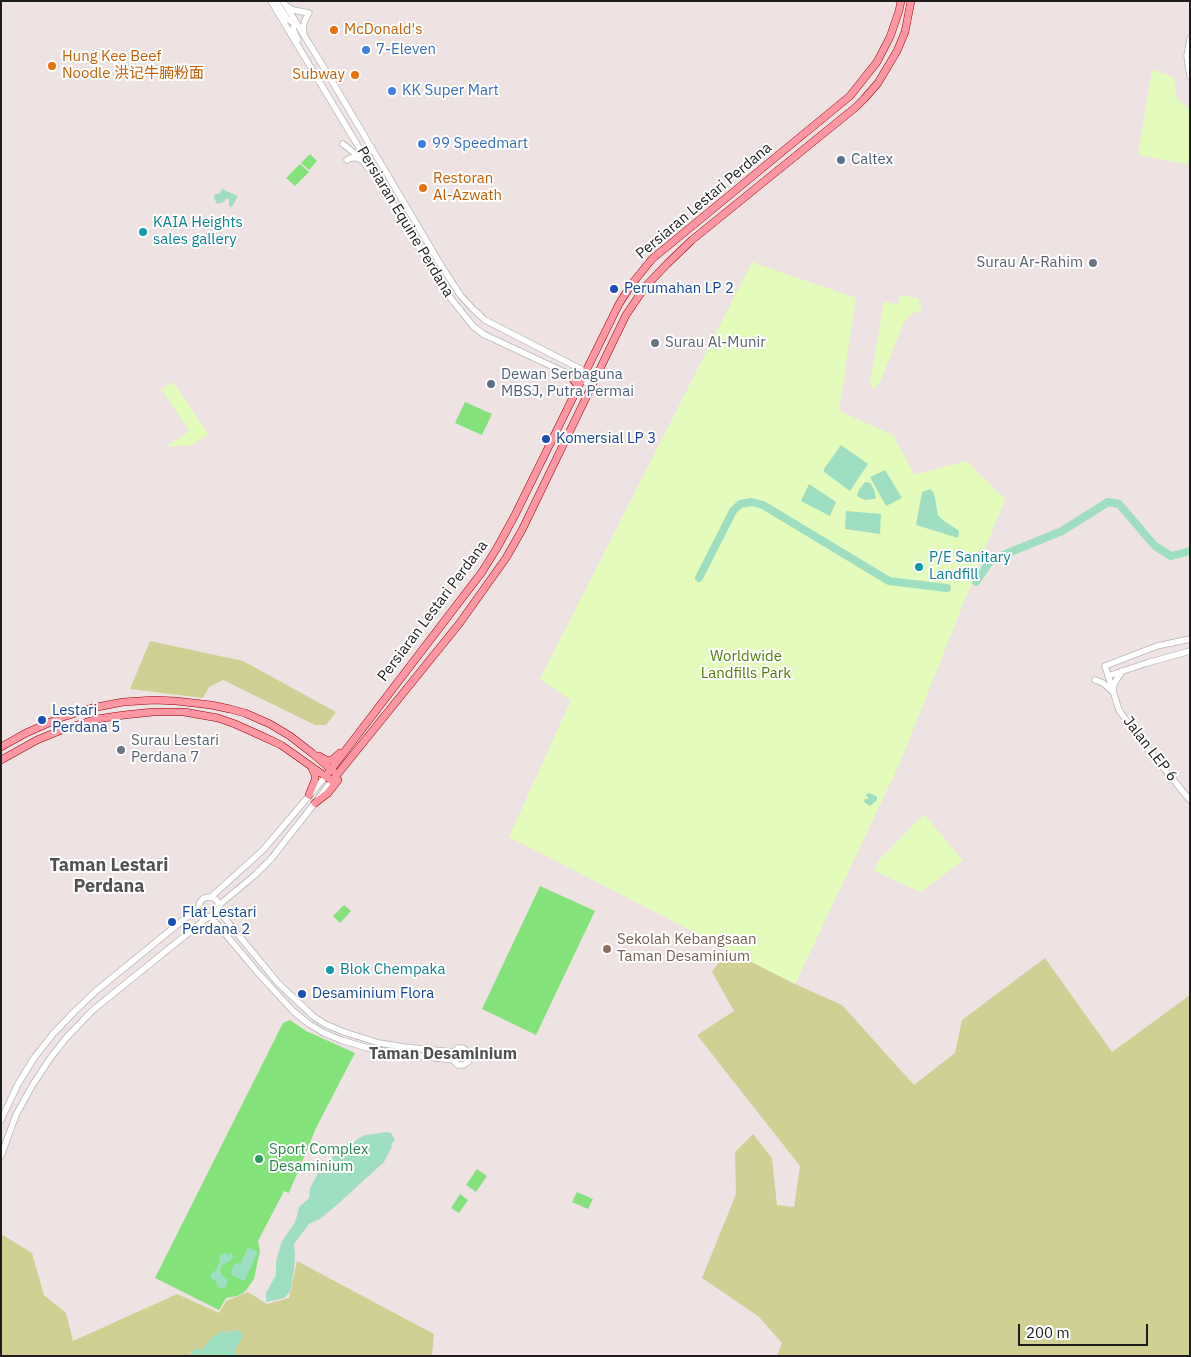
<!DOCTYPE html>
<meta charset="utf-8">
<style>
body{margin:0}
#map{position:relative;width:1191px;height:1357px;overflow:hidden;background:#efe2e2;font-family:"IBM Plex Sans",sans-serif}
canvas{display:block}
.frame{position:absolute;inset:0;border:2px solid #1d1d1d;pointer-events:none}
.scale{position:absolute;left:1018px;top:1324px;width:130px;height:22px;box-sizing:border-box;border:2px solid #1d1d1d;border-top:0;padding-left:6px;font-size:15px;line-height:18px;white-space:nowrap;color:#1d1d1d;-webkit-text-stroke:4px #fff;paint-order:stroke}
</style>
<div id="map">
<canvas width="1191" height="1357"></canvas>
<div class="frame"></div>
<div class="scale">200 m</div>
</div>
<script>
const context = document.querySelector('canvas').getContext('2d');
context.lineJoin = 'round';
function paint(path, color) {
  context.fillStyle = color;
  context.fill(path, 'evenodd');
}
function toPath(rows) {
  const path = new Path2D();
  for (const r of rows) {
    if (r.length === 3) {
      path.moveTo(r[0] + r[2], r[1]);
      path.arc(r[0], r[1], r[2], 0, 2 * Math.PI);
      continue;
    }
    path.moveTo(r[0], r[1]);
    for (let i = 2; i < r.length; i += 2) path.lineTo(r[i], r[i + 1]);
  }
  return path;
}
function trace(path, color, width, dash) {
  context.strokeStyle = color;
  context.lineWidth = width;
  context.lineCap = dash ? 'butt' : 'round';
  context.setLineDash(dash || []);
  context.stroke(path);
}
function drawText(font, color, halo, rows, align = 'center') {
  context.font = font + ' "IBM Plex Sans","Noto Sans SC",sans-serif';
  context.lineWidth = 4;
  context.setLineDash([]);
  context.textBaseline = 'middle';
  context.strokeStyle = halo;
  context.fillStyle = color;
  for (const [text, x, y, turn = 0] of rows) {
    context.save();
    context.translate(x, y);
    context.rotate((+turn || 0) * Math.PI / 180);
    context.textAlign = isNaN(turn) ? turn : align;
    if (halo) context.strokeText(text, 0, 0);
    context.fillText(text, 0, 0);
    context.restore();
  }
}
paint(toPath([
 [150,641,243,661,336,712,326,725,315,725,223,680,209,687,203,698,130,689],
 [728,950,795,984,842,1005,914,1085,955,1053,962,1020,1045,958,1112,1052,1190,995,1190,1356,777,1356,782,1343,758,1316,702,1278,736,1194,735,1152,753,1134,772,1158,777,1205,794,1207,800,1166,697,1035,734,1011,712,972],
 [1,1234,32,1253,44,1295,66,1313,73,1341,177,1294,219,1313,226,1301,248,1292,267,1304,289,1298,297,1261,434,1334,432,1356,235,1356,236,1348,241,1340,236,1330,229,1332,221,1331,201,1350,191,1352,189,1356,1,1356]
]), '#d0d094');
paint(toPath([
 [1152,70,1174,77,1177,99,1190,109,1190,156,1186,164,1138,155],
 [752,262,856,298,839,411,893,435,914,475,966,461,1005,499,899,765,795,984,509,837,571,700,540,679],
 [900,295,918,298,922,310,911,314,905,320,880,382,874,390,870,383,884,302,898,304],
 [173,382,208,434,193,445,166,447,189,431,161,389],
 [924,814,963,861,920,892,874,871,879,860]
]), '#e3fcbb');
paint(toPath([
 [310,154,317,161,309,170,301,163],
 [300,164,309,172,295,186,286,178],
 [465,402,492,414,482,435,455,423],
 [540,886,595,911,536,1035,482,1009],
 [344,905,351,911,340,923,333,916],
 [290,1020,306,1031,355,1053,316,1128,289,1193,284,1191,258,1241,260,1251,254,1279,247,1289,243,1293,237,1296,226,1298,219,1310,155,1278,281,1027,283,1023],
 [477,1169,487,1176,476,1192,466,1185],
 [577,1192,593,1199,588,1209,572,1202],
 [460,1194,468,1200,459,1213,451,1208]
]), '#84e27b');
paint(toPath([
 [222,189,238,196,232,207,229,206,229,199,226,199,224,202,217,204,214,198,215,194,219,194],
 [841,445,868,464,850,491,824,472,824,469],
 [885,470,902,498,886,506,870,477],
 [865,482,870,483,874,489,876,498,874,499,865,500,858,497,857,495,859,490],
 [809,484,836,502,830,516,801,501],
 [930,489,934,493,938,515,944,521,958,530,959,532,958,538,916,525,922,492],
 [846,511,881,514,880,534,845,529],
 [868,793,874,795,877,797,877,800,870,806,864,802,865,799,869,799,866,795],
 [387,1132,391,1133,395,1140,391,1144,392,1147,384,1162,339,1203,320,1219,309,1224,294,1244,295,1255,294,1270,290,1292,284,1298,266,1302,266,1293,276,1275,276,1261,282,1241,294,1224,297,1216,299,1207,309,1198,310,1188,318,1173,324,1165,346,1144,353,1143,359,1138,366,1135],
 [248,1247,258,1252,244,1281,232,1275,231,1271,234,1264,241,1263],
 [231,1252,233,1255,232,1259,229,1262,223,1264,220,1270,222,1275,227,1280,227,1284,225,1288,219,1288,216,1285,217,1282,212,1279,212,1277,210,1276,213,1271,215,1272,220,1260,219,1259,221,1254,223,1255,224,1253,229,1255],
 [237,1330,243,1333,241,1340,236,1348,235,1356,189,1356,195,1348,201,1350,214,1336,221,1331,229,1332]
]), '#9fdfc1');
trace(toPath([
 [699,578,733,511,740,504,752,502,763,505,889,581,947,588],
 [976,582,991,560,1062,531,1108,502,1119,504,1155,546,1171,556,1190,551]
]), '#9fdfc1', 8);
const minor = toPath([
 [271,1,445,291,473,326,483,334,592,385],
 [276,1,287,19,292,22,295,21],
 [283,1,329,76,442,267,461,296,474,310,485,320,596,377],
 [287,6,293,10,309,13,305,20,303,28,304,34],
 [295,21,293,29,298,40],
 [1190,39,1187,56,1190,76],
 [343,144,360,158],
 [347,160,351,158,356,158,362,160,368,168],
 [1190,639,1157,646,1105,666,1119,710,1139,738,1190,800],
 [1108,676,1147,663,1190,651],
 [1095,680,1103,683,1111,690],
 [1113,689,1115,682,1122,671],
 [211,897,263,850,326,776],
 [209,907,10],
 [219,905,255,875,271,859,332,781],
 [218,910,278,983,313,1016,325,1024,344,1032,379,1043,404,1047,454,1052],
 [211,917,259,974,293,1011,309,1024,324,1033,341,1040,368,1048,392,1053,453,1060],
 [453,1060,458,1065,463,1065,468,1062,470,1058,469,1053,463,1048,458,1048,454,1052],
 [1,1120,18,1084,34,1058,53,1034,76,1010,96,991,199,907],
 [1,1156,16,1115,32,1086,49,1060,66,1038,93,1010,208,917]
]);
const major = toPath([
 [569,374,578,386],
 [1,747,26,733,60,718,92,708,123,702,154,700,176,701,211,705,230,709,245,713,270,724,290,736,312,753,333,771],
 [319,756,326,760,332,760,340,753],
 [1,760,37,740,64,729,97,719,124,715,153,712,184,712,218,718,235,724,264,737,281,745,332,781,459,624,506,558,522,530,626,315,645,287,667,264,692,240,856,107,864,99,878,83,897,51,905,32,911,1],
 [326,776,482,572,497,548,515,515,619,304,631,285,652,259,850,96,877,62,890,37,899,11,901,1],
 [309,795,315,780,315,775,312,768],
 [315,803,328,793,338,780]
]);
trace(minor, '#b6b6b6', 7);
trace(major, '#950005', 8);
trace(minor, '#fff', 5.5);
trace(major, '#ff96a4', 7);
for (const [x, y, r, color] of [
 [334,30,5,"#e8710a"],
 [366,50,5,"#3f7fe0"],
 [52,66,5,"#e8710a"],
 [355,75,5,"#e8710a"],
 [392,91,5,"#3f7fe0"],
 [422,144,5,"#3f7fe0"],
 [841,160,5,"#5c6f8a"],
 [423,188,5,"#e8710a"],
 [143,232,5,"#0f9aa8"],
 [1093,263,5,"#6b7280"],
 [614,289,5,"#1a4fb4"],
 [655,343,5,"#6b7280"],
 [491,384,5,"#5c6f8a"],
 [546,439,5,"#1a4fb4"],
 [919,567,5,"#0f9aa8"],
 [42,720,5,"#1a4fb4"],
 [121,750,5,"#6b7280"],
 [172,922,5,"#1a4fb4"],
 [607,949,5,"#8d6e63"],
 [330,970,5,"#0f9aa8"],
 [302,994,5,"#1a4fb4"],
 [259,1159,5,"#2e9e5b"]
]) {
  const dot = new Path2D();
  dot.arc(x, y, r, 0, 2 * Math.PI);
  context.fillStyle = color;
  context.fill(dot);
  trace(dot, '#fff', 2);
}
drawText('15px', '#c56008', '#fff', [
 ["McDonald's",344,30],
 ["Hung Kee Beef",62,57],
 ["Noodle 洪记牛腩粉面",62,74],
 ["Subway",345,75,"right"],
 ["Restoran",433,179],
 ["Al-Azwath",433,196]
], 'left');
drawText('15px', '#366cbe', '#fff', [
 ["7-Eleven",376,50],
 ["KK Super Mart",402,91],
 ["99 Speedmart",432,144]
], 'left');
drawText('15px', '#4e5e75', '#fff', [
 ["Caltex",851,160],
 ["Dewan Serbaguna",501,375],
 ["MBSJ, Putra Permai",501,392]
], 'left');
drawText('15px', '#1d1d1d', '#fff', [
 ["Persiaran Lestari Perdana",704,201,-40],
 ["Persiaran Equine Perdana",405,222,59],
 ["Persiaran Lestari Perdana",433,611,-53],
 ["Jalan LEP 6",1150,749,52]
]);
drawText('15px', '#0d838f', '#fff', [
 ["KAIA Heights",153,223],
 ["sales gallery",153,240],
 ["P/E Sanitary",929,558],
 ["Landfill",929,575],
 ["Blok Chempaka",340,970]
], 'left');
drawText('15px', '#5b616d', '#fff', [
 ["Surau Ar-Rahim",1083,263,"right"],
 ["Surau Al-Munir",665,343],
 ["Surau Lestari",131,741],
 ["Perdana 7",131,758]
], 'left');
drawText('15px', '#164399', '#fff', [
 ["Perumahan LP 2",624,289],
 ["Komersial LP 3",556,439],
 ["Lestari",52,711],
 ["Perdana 5",52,728],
 ["Flat Lestari",182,913],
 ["Perdana 2",182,930],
 ["Desaminium Flora",312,994]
], 'left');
drawText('15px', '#518006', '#fff', [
 ["Worldwide",746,657],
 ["Landfills Park",746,674]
]);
drawText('15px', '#785e54', '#fff', [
 ["Sekolah Kebangsaan",617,940],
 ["Taman Desaminium",617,957]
], 'left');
drawText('15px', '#27864d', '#fff', [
 ["Sport Complex",269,1150],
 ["Desaminium",269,1167]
], 'left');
drawText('bold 16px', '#505050', '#fff', [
 ["Taman Desaminium",443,1054]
]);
drawText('bold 18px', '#505050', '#fff', [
 ["Taman Lestari",109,866],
 ["Perdana",109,887]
]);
</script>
